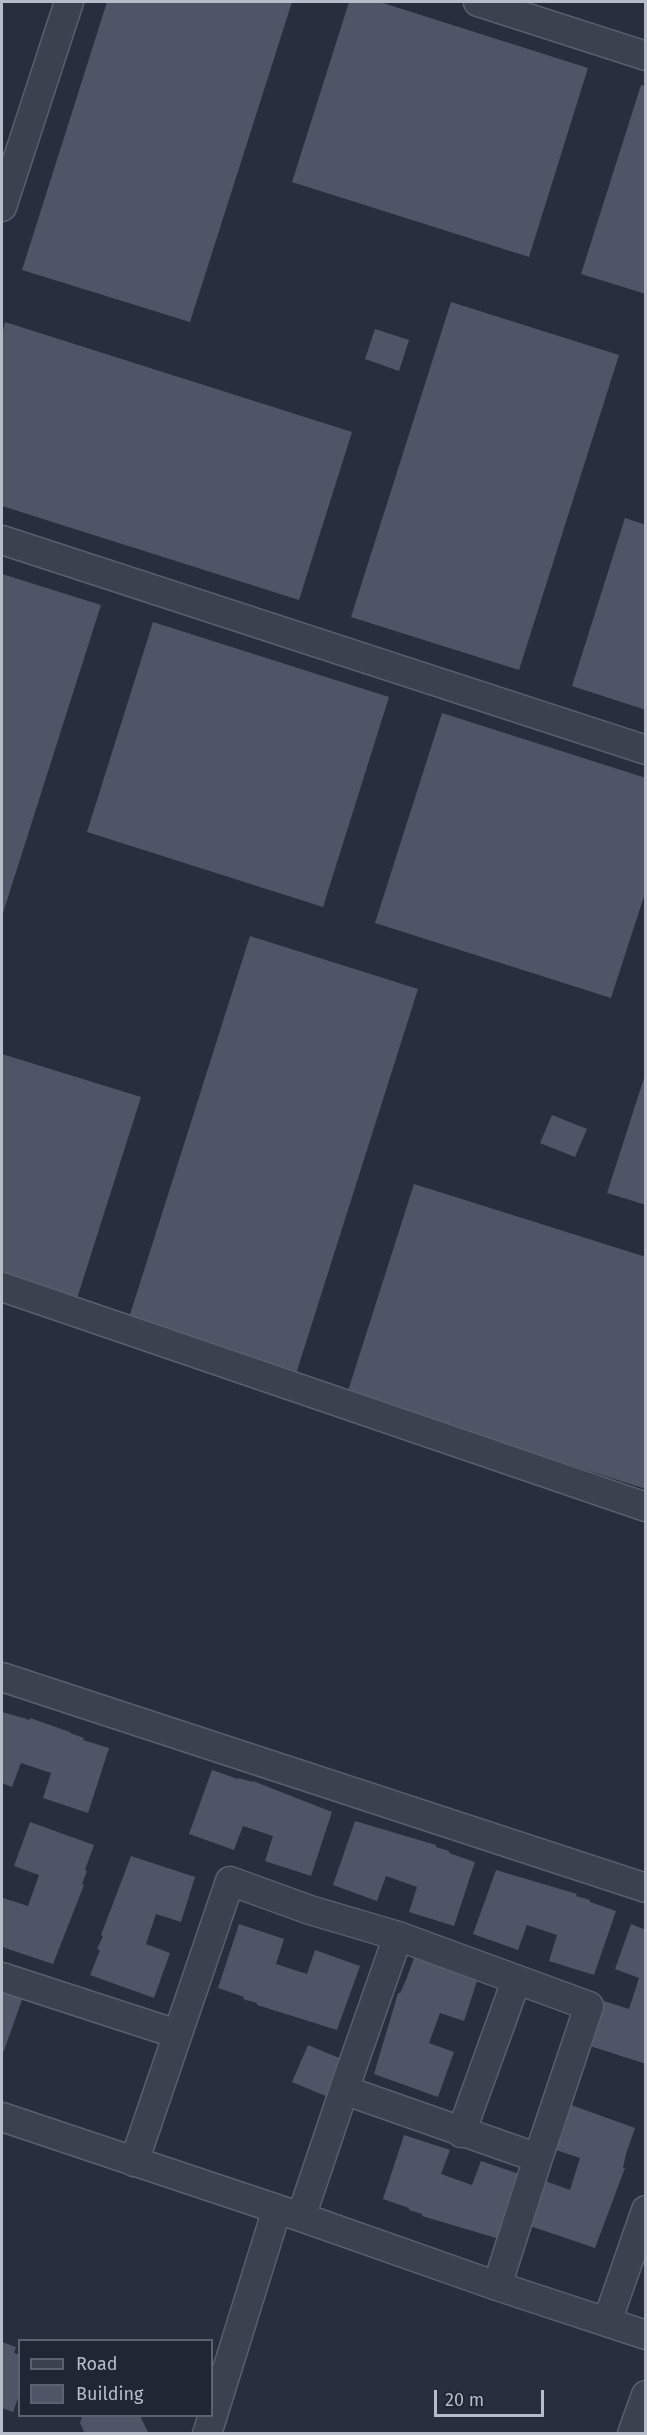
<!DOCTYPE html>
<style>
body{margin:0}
#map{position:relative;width:647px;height:2435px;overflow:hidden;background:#272f3f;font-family:"Fira Sans",sans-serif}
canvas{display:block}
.frame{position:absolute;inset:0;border:3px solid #b7bcc9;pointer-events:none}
.legend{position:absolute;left:18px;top:2339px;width:195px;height:78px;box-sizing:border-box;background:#202634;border:2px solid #5c6270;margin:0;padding:8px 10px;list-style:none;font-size:18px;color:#b7bcc9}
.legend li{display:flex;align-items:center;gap:12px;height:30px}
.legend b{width:30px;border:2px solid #5c6270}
.scale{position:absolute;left:434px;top:2390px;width:110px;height:27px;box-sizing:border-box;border:3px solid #b7bcc9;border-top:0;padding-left:8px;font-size:18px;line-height:21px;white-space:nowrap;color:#b7bcc9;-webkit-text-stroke:4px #202634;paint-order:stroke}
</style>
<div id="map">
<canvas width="647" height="2435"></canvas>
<div class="frame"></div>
<ul class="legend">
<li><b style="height:8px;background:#3b414f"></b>Road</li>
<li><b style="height:16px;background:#4d5567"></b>Building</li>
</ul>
<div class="scale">20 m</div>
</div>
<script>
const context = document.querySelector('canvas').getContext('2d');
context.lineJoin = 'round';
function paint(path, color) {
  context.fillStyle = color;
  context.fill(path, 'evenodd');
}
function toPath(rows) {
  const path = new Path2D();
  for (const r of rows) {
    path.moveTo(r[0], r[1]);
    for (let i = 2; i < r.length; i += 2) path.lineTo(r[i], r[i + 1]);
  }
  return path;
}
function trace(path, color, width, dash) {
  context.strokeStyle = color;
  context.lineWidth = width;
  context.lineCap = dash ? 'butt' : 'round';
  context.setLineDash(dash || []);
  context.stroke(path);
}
paint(toPath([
 [107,2,292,2,190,322,22,270],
 [349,2,380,2,588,68,529,257,292,182],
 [641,85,646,86,646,294,581,274],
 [451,302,619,355,519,670,351,617],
 [5,322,352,432,299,600,2,506,2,334],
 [375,329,409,340,399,371,365,359],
 [625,518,646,525,646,710,572,686],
 [2,574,101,605,2,916],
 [153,622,389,697,323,907,87,832],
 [442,713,646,778,646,890,611,998,375,923],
 [250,936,418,989,295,1377,127,1324],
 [2,1054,141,1097,74,1308,2,1285],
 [645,1075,646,1075,646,1205,607,1193],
 [552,1115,587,1129,575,1157,540,1143],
 [414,1184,646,1257,646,1489,347,1394],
 [2,1712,30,1720,30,1718,70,1732,70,1733,84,1738,83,1740,109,1748,88,1813,43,1798,51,1773,21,1763,12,1787,2,1783],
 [212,1770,238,1779,239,1778,252,1782,253,1781,332,1812,311,1876,265,1861,273,1836,243,1826,234,1850,189,1834],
 [355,1821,436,1845,436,1847,449,1851,449,1853,475,1862,454,1926,409,1912,417,1887,386,1876,377,1901,333,1885],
 [30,1822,94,1845,85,1870,87,1871,82,1884,84,1885,53,1964,2,1947,2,1904,3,1898,28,1906,39,1875,14,1866],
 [131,1856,195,1877,181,1922,156,1914,146,1944,170,1953,154,1998,90,1975,100,1950,97,1949,103,1936,101,1935],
 [496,1870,577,1894,576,1896,590,1900,590,1902,616,1911,594,1975,549,1961,557,1935,527,1925,518,1950,473,1934],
 [239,1924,284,1939,276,1964,307,1974,315,1950,360,1966,337,2030,257,2005,257,2003,243,1999,244,1997,218,1988],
 [631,1924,646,1930,646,2064,590,2046,604,2001,629,2009,639,1978,615,1969],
 [415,1955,479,1975,464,2021,440,2013,429,2043,454,2052,438,2097,374,2074,398,1993,400,1993,406,1980],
 [2,1989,23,1997,2,2056],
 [308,2045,344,2060,328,2097,292,2082],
 [571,2105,635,2128,626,2154,623,2168,625,2168,595,2248,530,2226,545,2181,570,2190,580,2158,556,2150],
 [404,2135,450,2150,441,2174,472,2185,481,2161,525,2176,503,2240,422,2216,422,2214,409,2210,409,2208,383,2199],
 [2,2342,16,2347,14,2353,20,2355,20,2393,13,2412,2,2408],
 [78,2416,140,2416,149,2434,85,2434,80,2423,82,2417]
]), '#4d5567');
const street = toPath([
 [478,2,646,56],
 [2,207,69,2],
 [2,540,646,750],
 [2,1287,646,1507],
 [2,1677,646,1888],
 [2,1977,177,2034],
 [2,2117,301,2217,497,2286,646,2335],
 [461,2133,516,1981],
 [134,2162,230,1881,310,1910,398,1936,589,2006,538,2158,344,2090,398,1936],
 [301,2217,344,2090],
 [497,2286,538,2158],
 [607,2322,646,2210],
 [207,2434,277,2209],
 [632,2434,646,2395]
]);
trace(street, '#595f6c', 31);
trace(street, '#3b414f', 28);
</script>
